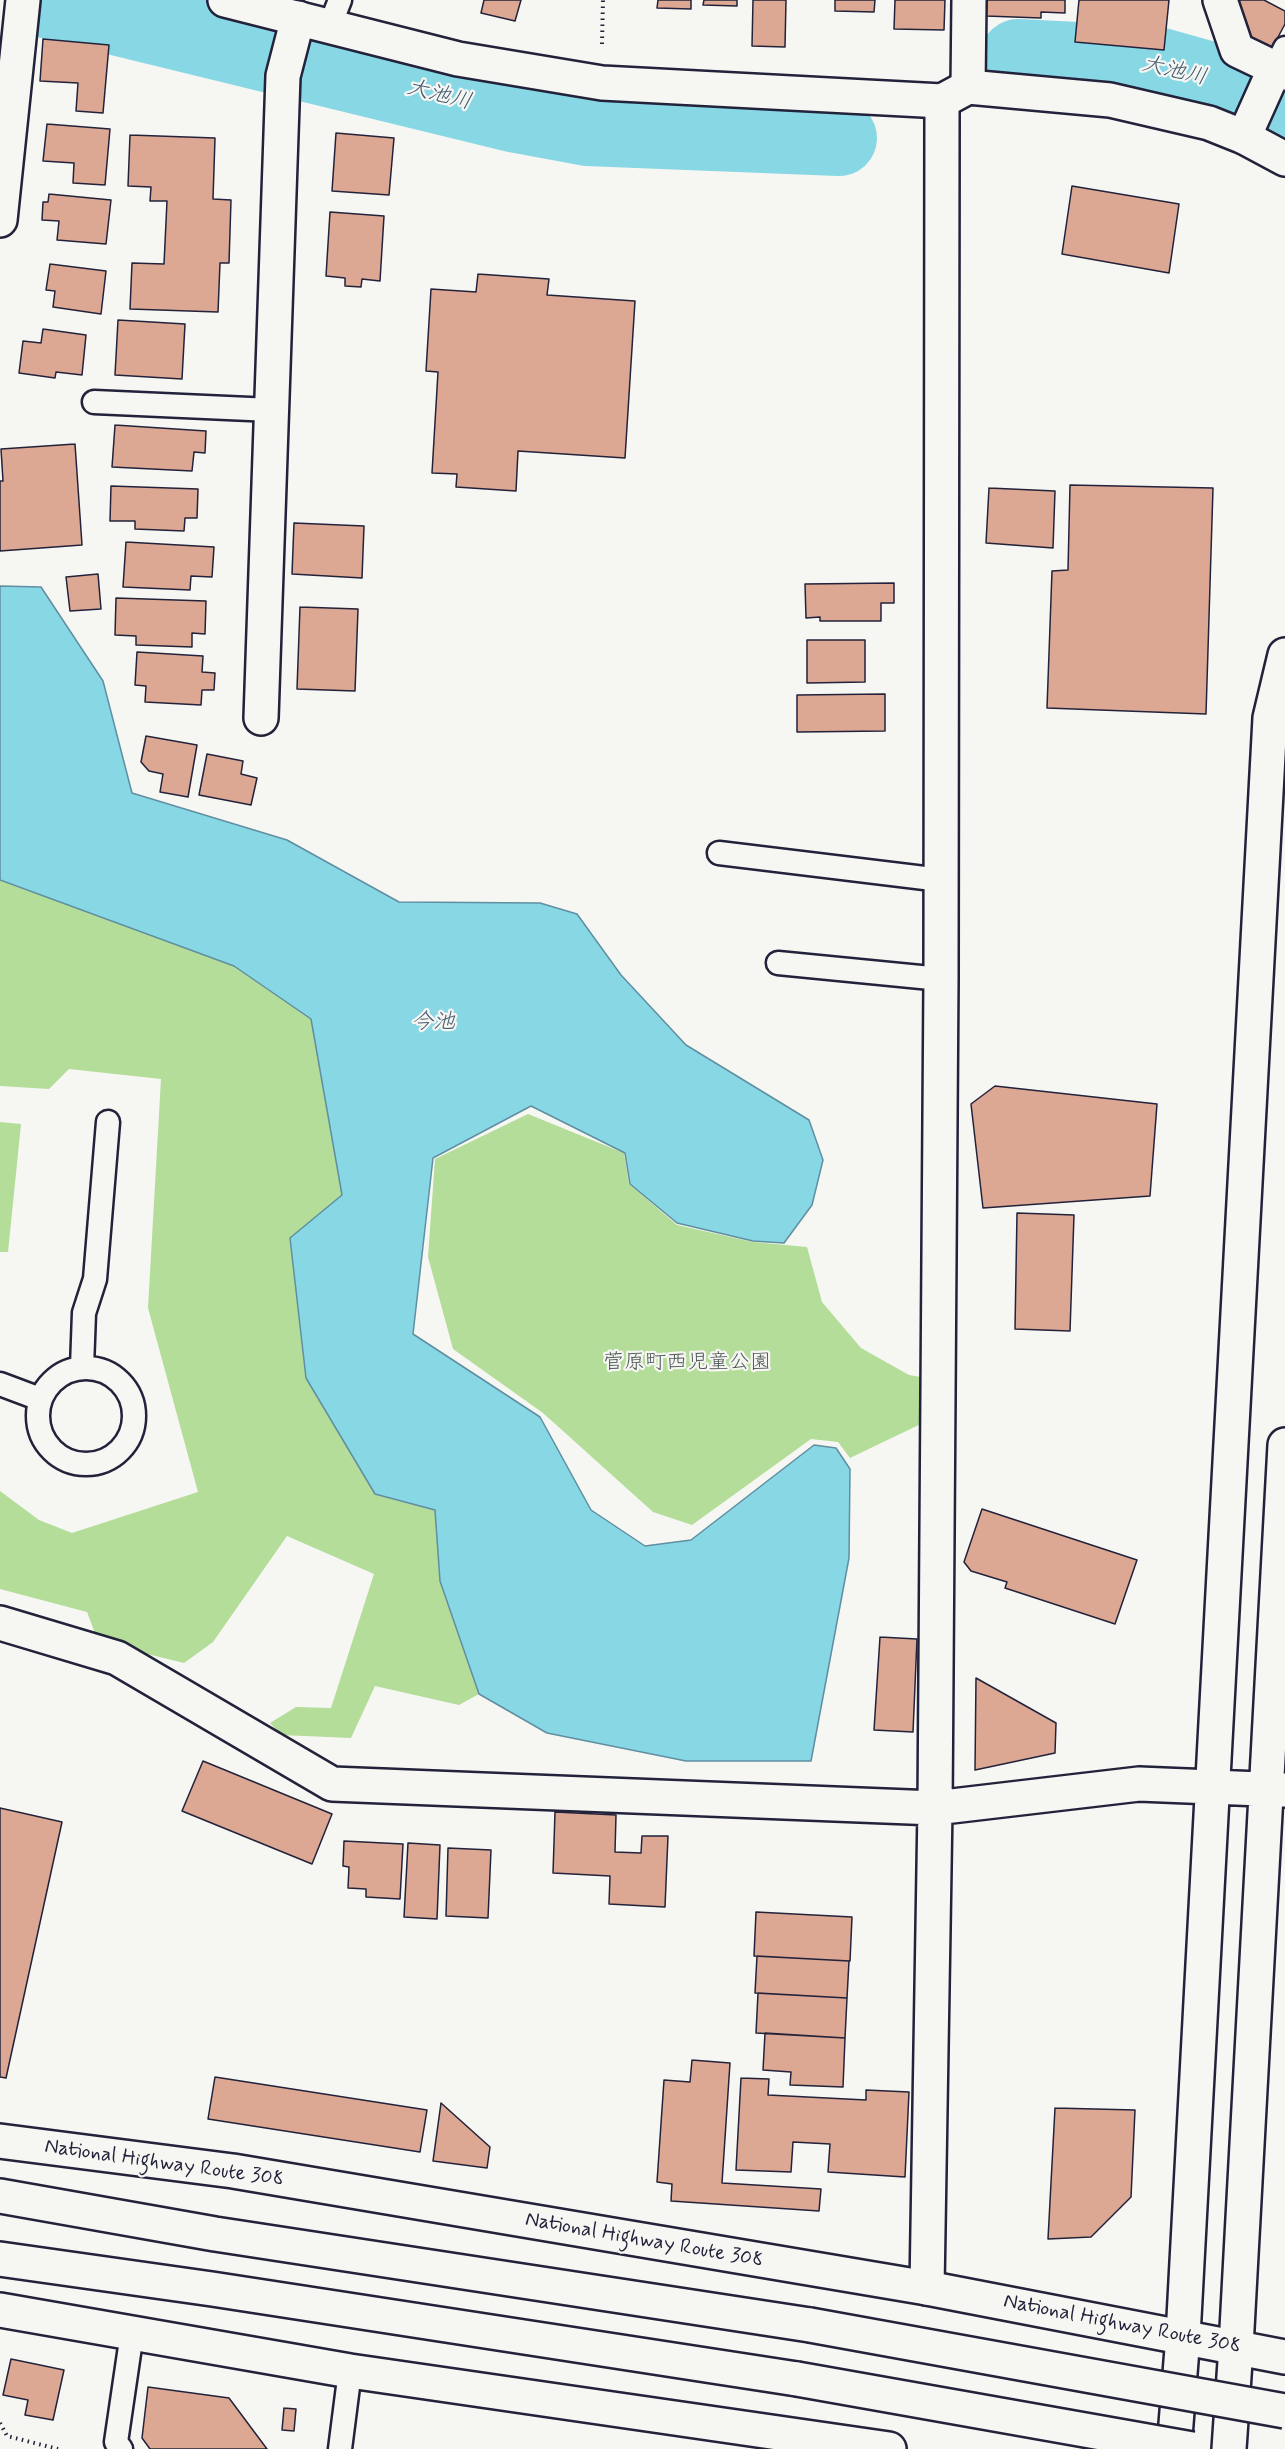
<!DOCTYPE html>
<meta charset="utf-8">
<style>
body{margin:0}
canvas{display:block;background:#f6f6f2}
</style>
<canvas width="1285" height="2449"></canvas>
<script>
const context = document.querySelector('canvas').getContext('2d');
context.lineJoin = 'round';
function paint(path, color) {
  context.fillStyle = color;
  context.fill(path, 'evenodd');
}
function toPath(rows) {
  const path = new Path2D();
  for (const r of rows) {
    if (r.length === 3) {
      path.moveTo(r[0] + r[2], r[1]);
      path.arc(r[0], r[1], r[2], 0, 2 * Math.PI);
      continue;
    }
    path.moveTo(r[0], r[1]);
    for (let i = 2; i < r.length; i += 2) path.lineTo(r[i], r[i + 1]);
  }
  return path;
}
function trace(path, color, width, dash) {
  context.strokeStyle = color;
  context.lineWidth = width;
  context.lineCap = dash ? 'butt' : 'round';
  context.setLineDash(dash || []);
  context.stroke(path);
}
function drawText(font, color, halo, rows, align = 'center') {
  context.font = font + ' Mynerve,"Klee One",sans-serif';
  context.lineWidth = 4.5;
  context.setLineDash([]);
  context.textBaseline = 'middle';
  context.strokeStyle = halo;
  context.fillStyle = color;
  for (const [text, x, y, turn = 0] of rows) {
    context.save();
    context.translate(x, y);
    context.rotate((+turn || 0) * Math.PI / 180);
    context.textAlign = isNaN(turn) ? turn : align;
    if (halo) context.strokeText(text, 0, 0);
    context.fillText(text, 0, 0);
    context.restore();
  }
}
paint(toPath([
 [0,880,234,966,311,1019,342,1195,290,1238,375,1494,435,1509,440,1581,479,1694,459,1705,375,1686,351,1738,281,1735,270,1723,296,1707,331,1708,374,1574,287,1536,213,1642,184,1663,139,1652,95,1633,87,1612,0,1589,0,1491,39,1520,72,1533,198,1492,148,1308,161,1079,69,1069,49,1089,0,1086],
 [528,1114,624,1153,629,1184,677,1225,753,1242,807,1247,822,1302,861,1348,909,1375,932,1379,929,1420,850,1458,838,1442,811,1439,692,1525,653,1512,543,1413,453,1349,428,1257,435,1159],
 [0,1122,21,1124,8,1252,0,1252]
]), '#b4dd9a');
const water = toPath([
 [0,586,41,587,103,681,132,793,287,840,399,902,540,903,577,914,621,975,686,1045,809,1120,823,1160,812,1205,784,1243,753,1241,677,1223,630,1184,625,1153,531,1106,433,1158,413,1334,540,1417,591,1510,645,1546,691,1540,814,1445,836,1448,850,1469,849,1558,811,1761,686,1761,547,1733,479,1694,440,1581,435,1510,375,1494,306,1378,290,1238,342,1195,311,1019,234,966,0,880,0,586]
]);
paint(water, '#88d7e5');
trace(water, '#5f8fa1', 1.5);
trace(toPath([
 [46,0,517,115,587,128,839,138],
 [1018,57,1154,64,1229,85,1285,116]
]), '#88d7e5', 76);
const building = toPath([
 [484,0,521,0,515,21,481,13,484,0],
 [658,0,691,0,691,9,657,8,658,0],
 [704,0,737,0,737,6,703,5,704,0],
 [753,0,786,0,785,47,752,46,753,0],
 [835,0,875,0,874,12,835,11,835,0],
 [895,0,945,0,944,30,894,29,895,0],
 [987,0,1065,0,1065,13,1041,12,1041,18,986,16,987,0],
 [1079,0,1169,0,1164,50,1075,42,1079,0],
 [1240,0,1264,0,1285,11,1285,24,1268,56,1242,43,1232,17,1240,0],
 [43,39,109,45,103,113,76,111,78,83,40,81,43,39],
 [47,124,110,129,105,185,73,183,74,163,43,161,47,124],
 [336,133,394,138,389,195,332,191,336,133],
 [130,135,215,138,213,199,231,200,229,263,220,263,218,312,130,309,132,263,164,264,167,201,150,201,151,187,128,186,130,135],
 [1072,186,1179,204,1169,273,1062,254,1072,186],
 [49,194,111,200,106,244,57,240,59,221,42,220,43,202,48,202,49,194],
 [330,212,384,216,380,281,362,279,361,287,345,286,345,278,326,276,330,212],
 [50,264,106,271,101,314,53,307,55,291,46,290,50,264],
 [478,274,549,279,547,295,635,301,625,458,518,451,516,491,456,487,457,474,432,473,438,372,426,371,431,289,476,292,478,274],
 [118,320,185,324,182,379,115,375,118,320],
 [43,329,86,335,82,375,56,372,55,378,19,373,23,341,41,343,43,329],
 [115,425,206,431,205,453,194,452,192,471,112,467,115,425],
 [75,444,82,545,0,551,0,481,3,481,1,449,75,444],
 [1070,485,1213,488,1206,714,1047,708,1052,571,1068,570,1070,485],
 [111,486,198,489,197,518,185,518,184,531,135,529,135,521,110,521,111,486],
 [989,488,1055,491,1053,548,986,543,989,488],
 [294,523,364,526,362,578,292,574,294,523],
 [126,542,214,547,212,577,191,576,190,590,123,587,126,542],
 [98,574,101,609,70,611,66,577,98,574],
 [894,583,894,603,881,603,881,621,820,621,820,617,806,618,805,584,894,583],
 [116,598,206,601,205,634,192,633,192,647,136,645,136,636,115,635,116,598],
 [300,607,358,609,355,691,297,689,300,607],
 [807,640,865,640,865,682,807,683,807,640],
 [137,652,203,656,202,672,215,673,214,690,202,690,201,705,145,702,146,686,135,685,137,652],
 [885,694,885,731,797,732,797,695,885,694],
 [146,736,197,745,188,797,160,792,163,774,149,771,141,762,146,736],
 [207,754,243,761,241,774,257,778,251,805,199,795,207,754],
 [995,1086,1157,1104,1150,1196,983,1208,971,1104,995,1086],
 [1017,1213,1074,1215,1070,1331,1015,1329,1017,1213],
 [982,1509,1137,1560,1115,1624,1005,1588,1007,1582,971,1571,964,1562,982,1509],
 [880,1637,917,1639,913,1732,874,1730,880,1637],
 [976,1678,1056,1723,1055,1753,975,1770,976,1678],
 [203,1761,332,1814,312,1864,182,1811,203,1761],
 [0,1808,62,1822,6,2078,0,2077,0,1808],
 [555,1812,616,1815,615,1852,641,1853,642,1836,668,1836,665,1907,609,1904,610,1876,553,1873,555,1812],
 [344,1841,403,1844,400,1899,366,1897,366,1889,348,1888,349,1867,343,1866,344,1841],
 [408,1843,440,1845,437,1919,404,1917,408,1843],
 [448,1848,491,1850,488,1918,446,1916,448,1848],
 [756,1912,852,1917,850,1961,754,1956,756,1912],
 [757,1956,849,1961,847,1998,755,1993,757,1956],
 [758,1993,847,1998,845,2038,756,2033,758,1993],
 [765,2033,845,2038,843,2087,790,2085,791,2072,763,2070,765,2033],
 [692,2060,730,2063,722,2183,821,2189,819,2211,671,2201,672,2184,657,2182,664,2080,690,2082,692,2060],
 [215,2077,427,2110,420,2152,208,2119,215,2077],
 [741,2078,769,2079,768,2095,866,2100,866,2090,909,2092,905,2177,828,2172,830,2144,793,2142,791,2172,736,2170,741,2078],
 [441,2103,490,2147,487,2168,433,2161,441,2103],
 [1055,2108,1135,2110,1131,2197,1091,2237,1048,2239,1055,2108],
 [11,2359,64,2370,53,2420,25,2415,28,2400,3,2395,11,2359],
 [148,2387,229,2398,267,2449,150,2449,142,2438,148,2387],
 [284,2408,296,2409,294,2431,282,2430,284,2408]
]);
paint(building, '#dda893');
trace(building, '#22223b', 1.5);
const service = toPath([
 [329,28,340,0],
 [1275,68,1285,48],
 [94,402,272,410],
 [719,853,941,880],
 [778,963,941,979],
 [82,1367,84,1313,95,1279,108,1122],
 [86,1416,48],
 [0,1384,40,1399],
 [121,2449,116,2442,132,2333],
 [340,2449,350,2371]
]);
const minor = toPath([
 [1220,0,1237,50,1285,73],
 [968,87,969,0],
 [1244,137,1275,68],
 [0,220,23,0],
 [261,718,283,76,298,18],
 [0,1623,117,1658,332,1784,935,1808,1139,1784,1285,1790],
 [927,2288,935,1808,941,979,942,101],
 [1183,2336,1270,718,1285,655],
 [1236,2347,1285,1445]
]);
const tertiary = toPath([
 [225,0,458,59,602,83,942,101,968,87,1110,100,1209,123,1244,137,1285,159]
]);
const primary = toPath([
 [1174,2449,1183,2336],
 [1229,2449,1236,2347]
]);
const trunk = toPath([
 [0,2141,233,2171,927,2288,1285,2357],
 [0,2196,215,2234,810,2325],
 [0,2259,212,2289,797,2379],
 [0,2310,350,2371,889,2449]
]);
trace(service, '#22223b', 27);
trace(minor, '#22223b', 38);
trace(tertiary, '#22223b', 38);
trace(primary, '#22223b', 38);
trace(trunk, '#22223b', 38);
trace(toPath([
 [602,44,603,0],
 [0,2423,7,2436,58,2449]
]), '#22223b', 4, [1.5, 4.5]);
trace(service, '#f6f6f2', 22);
trace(minor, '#f6f6f2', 33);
trace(tertiary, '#f6f6f2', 33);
trace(primary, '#f6f6f2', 33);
trace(trunk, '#f6f6f2', 33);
const trunkBridge = toPath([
 [810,2325,1285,2411],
 [797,2379,1192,2449]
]);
trace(trunkBridge, '#22223b', 38, []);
trace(trunkBridge, '#f6f6f2', 33);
drawText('21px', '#4e5a58', '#f6f6f2', [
 ["菅原町西児童公園",687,1364]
]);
drawText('21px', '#22223b', '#f6f6f2', [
 ["National Highway Route 308",164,2164,8],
 ["National Highway Route 308",644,2241,10],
 ["National Highway Route 308",1122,2325,11]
]);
drawText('italic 22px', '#41586e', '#f6f6f2', [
 ["大池川",1174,72,13],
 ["大池川",439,96,14],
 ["今池",433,1023]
]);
</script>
